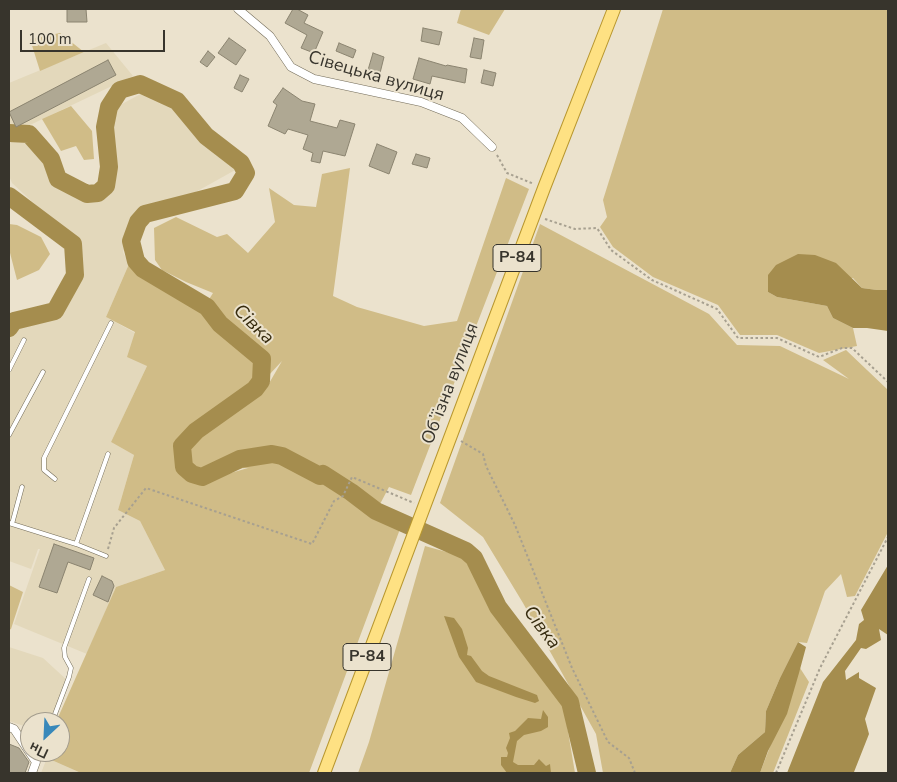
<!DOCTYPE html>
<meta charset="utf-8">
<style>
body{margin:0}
#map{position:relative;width:897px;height:782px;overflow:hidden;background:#ebe2cd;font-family:"Nunito Sans",sans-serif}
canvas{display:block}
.frame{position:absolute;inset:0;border:10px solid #37342c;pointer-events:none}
.north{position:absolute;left:20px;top:712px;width:50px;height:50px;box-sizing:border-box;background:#ebe2cd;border:1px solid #a39c8d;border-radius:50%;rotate:205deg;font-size:14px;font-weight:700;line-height:20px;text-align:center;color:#37342c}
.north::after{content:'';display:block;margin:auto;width:18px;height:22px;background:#3888ba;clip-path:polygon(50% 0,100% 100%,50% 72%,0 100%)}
.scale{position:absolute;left:20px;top:30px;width:145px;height:22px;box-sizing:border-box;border:2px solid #37342c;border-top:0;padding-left:6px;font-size:15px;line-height:18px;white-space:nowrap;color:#37342c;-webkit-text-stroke:4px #ebe2cd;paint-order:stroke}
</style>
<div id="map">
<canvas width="897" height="782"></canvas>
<div class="frame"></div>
<div class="north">Пн</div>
<div class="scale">100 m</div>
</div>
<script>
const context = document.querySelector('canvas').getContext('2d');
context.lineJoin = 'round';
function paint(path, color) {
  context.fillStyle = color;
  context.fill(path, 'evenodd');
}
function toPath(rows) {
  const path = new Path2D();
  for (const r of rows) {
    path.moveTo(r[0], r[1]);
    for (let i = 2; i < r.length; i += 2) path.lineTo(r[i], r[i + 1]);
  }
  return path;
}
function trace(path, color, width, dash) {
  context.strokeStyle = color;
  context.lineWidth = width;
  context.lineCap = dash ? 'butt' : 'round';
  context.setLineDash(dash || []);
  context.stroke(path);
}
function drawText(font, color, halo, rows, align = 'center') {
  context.font = font + ' "Nunito Sans",sans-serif';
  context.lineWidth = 4;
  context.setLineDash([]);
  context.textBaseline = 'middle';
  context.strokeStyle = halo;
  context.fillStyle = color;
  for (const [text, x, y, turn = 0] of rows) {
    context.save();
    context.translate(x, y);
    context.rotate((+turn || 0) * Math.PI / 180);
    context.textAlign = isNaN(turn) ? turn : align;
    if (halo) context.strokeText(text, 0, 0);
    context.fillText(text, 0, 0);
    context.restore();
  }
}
paint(toPath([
 [106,43,133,76,9,135,9,83],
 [146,91,172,105,202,139,237,169,176,203,142,212,135,219,123,252,129,264,106,317,135,333,147,366,111,442,134,455,118,510,140,521,165,570,116,587,87,654,14,624,40,549,38,549,31,569,9,561,9,334,16,325,49,319,55,315,78,277,79,258,77,243,12,183,9,176,9,146,11,142,26,141,46,167,68,190,84,196,101,195,109,183,114,165,110,126,111,110],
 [9,647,43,658,68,681,50,722,30,722,30,728,9,721],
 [47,758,81,773,41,773]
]), '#e3d8bb');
paint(toPath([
 [461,9,505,9,489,35,457,23],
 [663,9,888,9,888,290,877,290,862,288,853,278,768,292,777,297,827,306,833,318,853,328,857,346,819,353,777,335,740,335,718,305,653,277,613,247,600,227,607,217,603,200],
 [60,33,84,52,40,71,30,39],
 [71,106,92,131,94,159,84,160,76,146,61,151,42,119],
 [350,168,333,296,357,307,424,326,457,321,506,178,529,189,411,495,389,487,379,506,342,480,336,488,372,515,400,529,309,773,81,773,47,758,48,752,60,752,60,722,56,722,116,587,165,570,140,521,118,510,134,455,111,442,147,366,127,357,135,332,106,317,129,264,202,310,216,326,258,360,254,380,179,441,177,469,203,481,248,468,203,470,190,465,187,448,268,385,282,361,269,375,266,359,222,320,208,301,213,293,186,282,162,270,155,260,154,228,176,217,217,237,227,234,248,253,275,222,269,188,294,205,316,207,322,174],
 [9,224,17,225,41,237,50,254,39,270,17,280,9,249],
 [540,224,709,314,737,345,780,346,849,379,823,360,846,350,888,390,888,532,855,596,847,597,841,574,825,591,807,643,798,642,780,678,766,711,765,732,738,755,730,773,603,773,596,734,523,603,483,537,440,503],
 [425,546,461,556,467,563,492,610,563,702,575,773,358,773,369,742],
 [9,585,23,592,11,629,9,630],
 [800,668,809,682,773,773,760,773]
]), '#d0bc87');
paint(toPath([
 [798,254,815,255,836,263,862,288,877,290,888,290,888,331,867,328,853,328,833,318,827,306,777,297,768,292,768,275,776,265],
 [888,565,888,635,879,629,881,640,866,649,861,648,845,671,846,680,859,672,859,678,876,688,865,719,869,734,854,772,787,773,823,682,856,640,859,624,864,620,861,610],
 [444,616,454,618,462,629,468,648,467,655,471,656,482,671,489,676,537,695,539,701,535,703,516,697,476,682,459,657],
 [798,642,806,647,799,673,787,714,768,751,760,773,730,773,738,755,765,732,766,711,780,678],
 [543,710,548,717,548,727,541,731,524,735,517,741,513,762,518,765,534,765,539,759,546,766,550,764,551,773,507,773,501,765,501,757,507,757,508,753,506,748,510,738,509,733,515,731,528,718,541,719]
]), '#a58d4e');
trace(toPath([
 [9,133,29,134,51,159,58,179,87,194,98,193,106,186,109,167,105,127,109,107,120,90,140,84,177,101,206,136,241,163,246,173,235,191,145,214,138,222,131,241,136,261,143,269,207,307,220,324,262,359,261,381,255,389,196,431,182,446,184,467,192,474,202,477,240,459,272,454,282,456,320,476,323,474,351,492,376,511,466,551,474,558,498,607,570,702,587,773],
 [9,196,73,244,75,275,55,311,14,321,9,328]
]), '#a58d4e', 18);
const building = toPath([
 [67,9,86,9,87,22,67,22,67,9],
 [293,9,297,9,308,15,304,23,323,32,314,53,301,48,307,35,285,23,293,9],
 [423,28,442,32,439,45,421,41,423,28],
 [229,38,246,50,236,65,218,53,229,38],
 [474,38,484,40,481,59,470,57,474,38],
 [339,43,356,50,353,58,336,51,339,43],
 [208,51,215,57,207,67,200,62,208,51],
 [373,53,384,57,380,73,368,70,373,53],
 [419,58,446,66,447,65,467,69,465,83,432,76,430,84,413,79,419,58],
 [108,60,116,75,16,127,9,112,108,60],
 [484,70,496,73,493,86,481,83,484,70],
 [240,75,249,79,242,92,234,88,240,75],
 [283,88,302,101,315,104,310,121,337,128,340,120,355,124,345,156,323,151,320,163,311,161,313,153,303,149,308,135,288,129,285,134,268,126,277,105,273,102,283,88],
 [377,144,397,152,389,174,369,166,377,144],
 [416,154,430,158,427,168,412,164,416,154],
 [54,544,94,558,90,570,68,562,57,593,39,587,54,544],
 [102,576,112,581,114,586,108,602,93,595,102,576],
 [9,744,19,748,29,762,25,773,9,773,9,744]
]);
paint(building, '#afa893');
trace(building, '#8b8470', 1);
const lane = toPath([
 [9,370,24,340],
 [9,435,43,372],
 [55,479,44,470,44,458,111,323],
 [9,523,76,544,108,454],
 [12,524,22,487],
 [76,544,106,556],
 [52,722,69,677,71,668,65,657,64,648,89,579],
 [37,762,40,752]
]);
const street = toPath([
 [238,9,270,36,291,67,314,79,421,102,462,118,492,147],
 [9,727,14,729,36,762,32,773]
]);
const primary = toPath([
 [324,773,544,188,614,9]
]);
trace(lane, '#736c59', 5);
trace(street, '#736c59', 9);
trace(primary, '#b8972f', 14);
trace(toPath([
 [497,155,507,173,534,184],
 [545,219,575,229,597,228,611,250,652,280,717,309,738,338,777,338,819,357,842,348,852,348,888,382],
 [461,441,483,454,486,466,515,525,572,668,608,742,629,758,635,773],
 [108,549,114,528,146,488,312,544,334,501,343,496,352,477,414,503],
 [776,773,820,668,888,537]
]), '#a7a090', 2, [2.5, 2.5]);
trace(lane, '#fff', 4);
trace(street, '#fff', 8);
trace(primary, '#fee183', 12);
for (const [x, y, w] of [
 [517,258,48],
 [367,657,48]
]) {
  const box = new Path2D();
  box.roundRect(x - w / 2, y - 13.5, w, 27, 4);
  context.fillStyle = '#ebe2cd';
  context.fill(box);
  trace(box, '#37342c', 1);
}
drawText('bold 16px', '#37342c', null, [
 ["Р-84",517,258],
 ["Р-84",367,657]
]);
drawText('18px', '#37342c', '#ebe2cd', [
 ["Сівецька вулиця",376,77,16],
 ["Обʼїзна вулиця",451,384,-69]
]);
drawText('italic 19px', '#362b0e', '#ebe2cd', [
 ["Сівка",253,325,44],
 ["Сівка",541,628,53]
]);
</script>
